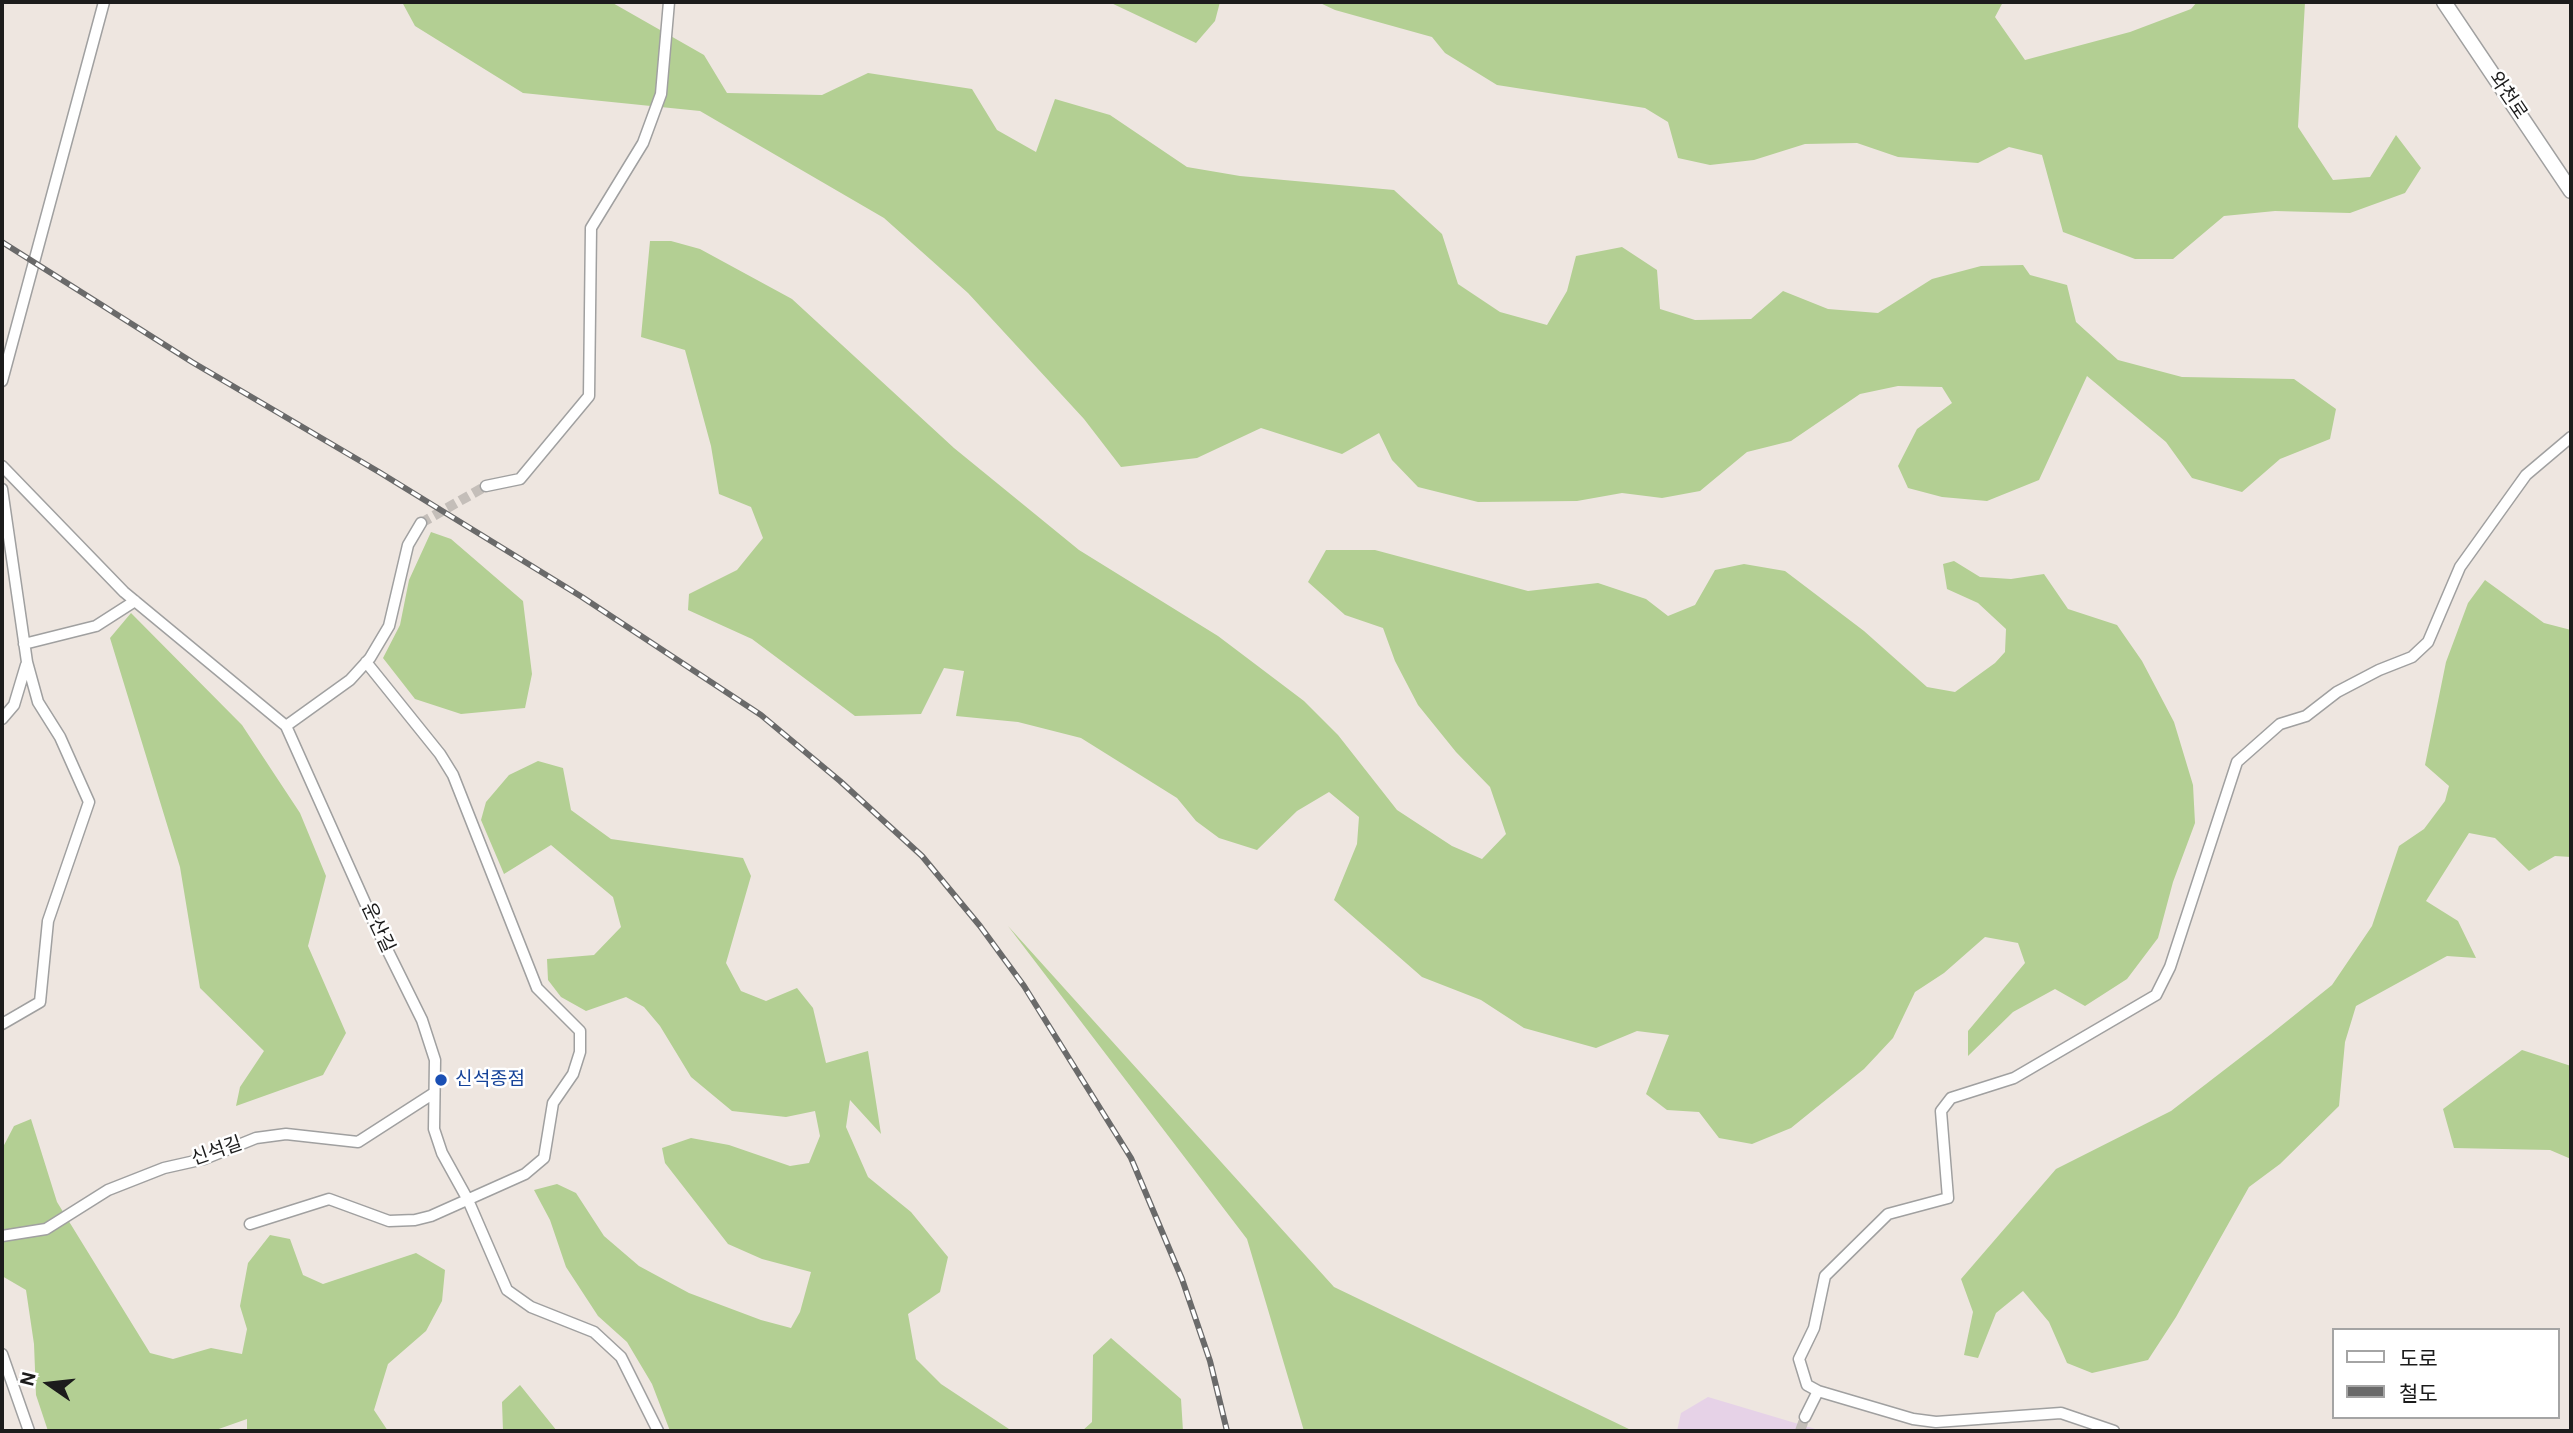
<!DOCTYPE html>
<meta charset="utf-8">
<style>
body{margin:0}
#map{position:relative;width:2573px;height:1433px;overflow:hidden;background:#eee6e0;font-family:Roboto,"Noto Sans KR",sans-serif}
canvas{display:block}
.frame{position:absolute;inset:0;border:4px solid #1c1c1c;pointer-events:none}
.legend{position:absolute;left:2332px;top:1328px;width:228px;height:91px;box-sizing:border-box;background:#fff;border:2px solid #a4a4a4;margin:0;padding:9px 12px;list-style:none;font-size:21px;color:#1c1c1c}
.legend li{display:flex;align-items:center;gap:14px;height:35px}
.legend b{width:35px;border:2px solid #a4a4a4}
.north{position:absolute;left:14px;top:1349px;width:70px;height:70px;-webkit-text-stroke:5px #fff;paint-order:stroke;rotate:284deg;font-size:19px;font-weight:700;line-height:28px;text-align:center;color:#1c1c1c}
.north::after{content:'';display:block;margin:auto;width:24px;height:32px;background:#1c1c1c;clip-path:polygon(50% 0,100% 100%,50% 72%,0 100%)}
</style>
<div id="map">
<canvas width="2573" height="1433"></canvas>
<div class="frame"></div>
<ul class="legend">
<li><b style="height:9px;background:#fff"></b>도로</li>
<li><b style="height:9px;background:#6a6a6a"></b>철도</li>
</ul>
<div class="north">N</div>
</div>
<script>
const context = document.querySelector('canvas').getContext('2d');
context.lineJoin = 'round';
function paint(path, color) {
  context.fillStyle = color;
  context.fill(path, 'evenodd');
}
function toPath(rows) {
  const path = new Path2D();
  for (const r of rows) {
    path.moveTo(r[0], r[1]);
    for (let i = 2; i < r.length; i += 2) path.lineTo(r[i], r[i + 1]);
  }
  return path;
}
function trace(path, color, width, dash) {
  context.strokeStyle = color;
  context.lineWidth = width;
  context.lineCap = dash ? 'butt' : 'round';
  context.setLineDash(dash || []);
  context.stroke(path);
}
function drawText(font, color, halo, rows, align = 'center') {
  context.font = font + ' Roboto,"Noto Sans KR",sans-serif';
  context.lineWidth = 5;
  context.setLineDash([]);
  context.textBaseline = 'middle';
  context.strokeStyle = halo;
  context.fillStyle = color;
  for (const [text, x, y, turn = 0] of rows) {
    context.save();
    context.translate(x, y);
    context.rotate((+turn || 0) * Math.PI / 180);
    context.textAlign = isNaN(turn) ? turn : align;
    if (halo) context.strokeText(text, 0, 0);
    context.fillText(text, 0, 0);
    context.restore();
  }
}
paint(toPath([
 [1708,1397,1822,1431,1677,1431,1681,1413]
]), '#e6d2e7');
paint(toPath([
 [402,2,611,2,704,55,727,93,822,95,868,73,972,89,997,130,1036,152,1055,99,1110,115,1187,167,1240,176,1394,190,1442,234,1458,284,1500,312,1547,325,1567,291,1576,256,1622,247,1657,270,1660,309,1695,320,1751,319,1783,291,1828,309,1878,313,1932,279,1981,266,2023,265,2030,275,2067,285,2076,322,2118,360,2182,377,2294,379,2336,409,2330,439,2280,459,2242,492,2192,478,2166,442,2087,376,2039,480,1987,501,1942,497,1908,488,1898,466,1917,429,1952,403,1942,387,1898,386,1860,394,1791,441,1747,452,1700,491,1662,498,1622,493,1577,501,1478,502,1418,487,1392,460,1379,433,1342,454,1261,428,1197,458,1121,467,1084,419,968,293,884,218,700,111,523,93,415,26],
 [1109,2,1220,2,1215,21,1196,43],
 [1318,2,2003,2,1995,17,2025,60,2130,32,2191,9,2197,2,2305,2,2298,127,2333,180,2370,177,2396,135,2421,168,2405,193,2350,213,2275,211,2224,216,2173,259,2135,259,2063,232,2042,155,2009,147,1978,163,1898,157,1857,143,1805,144,1754,160,1710,165,1678,158,1668,122,1645,108,1497,85,1445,53,1432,37,1335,10],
 [650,241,671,241,700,249,792,299,954,448,1079,550,1218,636,1304,701,1338,735,1397,810,1452,846,1482,859,1506,834,1490,787,1456,752,1418,705,1395,661,1383,628,1345,615,1308,582,1326,550,1375,550,1528,591,1598,583,1646,599,1668,616,1695,605,1715,570,1744,564,1785,571,1864,631,1927,687,1955,692,1995,663,2005,652,2006,629,1978,603,1947,589,1943,564,1954,561,1980,577,2011,579,2044,574,2068,609,2117,625,2142,661,2174,722,2193,785,2195,823,2173,882,2158,938,2127,979,2085,1006,2055,989,2013,1012,1968,1056,1968,1031,2025,963,2018,943,1985,937,1944,973,1915,992,1893,1038,1864,1069,1791,1128,1752,1144,1719,1138,1699,1112,1667,1110,1646,1094,1669,1035,1637,1031,1596,1048,1524,1028,1481,1000,1422,977,1334,900,1357,844,1359,817,1329,792,1297,811,1257,850,1219,838,1196,821,1177,798,1081,738,1018,722,956,716,964,671,944,668,921,714,855,716,752,639,688,610,689,594,737,570,763,538,751,507,719,494,711,446,685,350,641,337],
 [431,532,451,539,523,601,532,674,525,708,461,714,415,699,383,658,400,625,409,580],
 [2485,580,2544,623,2571,630,2571,857,2555,856,2529,871,2495,838,2469,833,2426,901,2458,921,2476,958,2447,956,2356,1006,2345,1042,2339,1106,2280,1164,2249,1187,2176,1317,2148,1360,2092,1373,2067,1363,2049,1322,2023,1291,1996,1313,1978,1358,1964,1355,1973,1312,1961,1279,2056,1169,2171,1111,2271,1034,2332,985,2372,926,2399,846,2424,829,2445,801,2449,786,2425,765,2446,662,2468,603],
 [131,613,242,725,300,813,326,876,308,946,346,1033,323,1075,236,1106,240,1087,264,1051,200,988,180,867,110,638],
 [538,761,563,768,571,810,611,839,743,858,751,876,726,963,741,991,766,1001,797,988,813,1008,826,1063,868,1051,881,1134,850,1100,846,1127,868,1177,911,1212,948,1257,940,1292,908,1314,916,1359,941,1384,1012,1431,670,1431,652,1384,627,1342,598,1316,566,1267,550,1220,534,1190,557,1184,576,1193,604,1236,639,1266,689,1293,761,1320,791,1328,800,1312,811,1272,762,1259,728,1244,665,1163,662,1148,691,1138,729,1145,790,1166,809,1163,820,1136,815,1111,786,1117,732,1111,691,1077,660,1026,644,1007,626,997,586,1011,561,997,548,980,547,959,594,955,621,927,613,897,551,845,504,874,481,820,486,802,509,775],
 [1008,926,1334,1287,1633,1431,1304,1431,1247,1239],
 [2522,1050,2571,1066,2571,1159,2550,1150,2454,1148,2443,1109],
 [31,1119,57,1202,150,1353,173,1359,211,1348,242,1354,247,1329,240,1306,248,1263,270,1235,290,1239,303,1275,323,1284,416,1253,445,1270,442,1301,426,1331,388,1364,374,1410,388,1431,247,1431,247,1419,213,1431,48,1431,36,1395,34,1344,26,1290,2,1276,2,1149,14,1126],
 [1111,1338,1181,1399,1183,1431,1082,1431,1092,1422,1093,1355],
 [520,1385,557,1431,503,1431,502,1402]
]), '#b3cf93');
trace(toPath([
 [421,523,486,486],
 [1800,1431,1805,1417]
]), '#c4beb9', 10, [10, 5]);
const minor = toPath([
 [2,381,104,2],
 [2,466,124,592,286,726,375,925,422,1020,435,1060,434,1129,442,1153,468,1200,507,1290,531,1307,594,1332,621,1357,658,1431],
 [486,486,520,479,589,396,591,228,643,143,661,94,669,2],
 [2,489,27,662,38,702,60,737,89,802,48,921,40,1002,2,1024],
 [24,644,96,626,135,601],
 [2,719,14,705,26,665],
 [286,726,350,680,370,658,389,626,408,545,421,523],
 [250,1224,329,1199,389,1221,415,1220,431,1216,525,1174,544,1158,553,1103,573,1074,580,1052,580,1031,537,988,453,775,440,754,366,662],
 [2,1236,46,1229,108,1190,164,1168,204,1159,256,1138,286,1134,358,1142,434,1093],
 [2,1354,29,1431],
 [1818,1391,1913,1419,1936,1422,2061,1413,2114,1431],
 [1805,1417,1818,1391,1807,1385,1799,1359,1814,1328,1825,1276,1888,1214,1948,1198,1941,1111,1951,1098,2014,1078,2156,995,2170,967,2237,762,2280,724,2306,716,2337,692,2379,670,2412,657,2428,642,2460,567,2526,475,2571,437]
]);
const tertiary = toPath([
 [2444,2,2571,191]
]);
trace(minor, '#a0a0a0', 13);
trace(tertiary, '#a0a0a0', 17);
trace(minor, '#fff', 10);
trace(tertiary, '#fff', 14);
const rail = toPath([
 [2,242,192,362,379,472,582,597,761,715,840,781,922,856,980,926,1024,986,1131,1158,1182,1279,1210,1361,1227,1431]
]);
trace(rail, '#6a6a6a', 6);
trace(rail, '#fff', 3.5, [10]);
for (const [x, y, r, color] of [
 [441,1080,7,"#1a4fb4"]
]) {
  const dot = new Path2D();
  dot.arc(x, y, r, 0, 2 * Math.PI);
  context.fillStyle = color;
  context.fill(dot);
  trace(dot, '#fff', 2.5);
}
drawText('19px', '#1c1c1c', '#fff', [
 ["와천로",2507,96,56],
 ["운산길",377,928,65],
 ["신석길",217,1152,-19]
]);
drawText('19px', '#164399', '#fff', [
 ["신석종점",455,1080]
], 'left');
</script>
